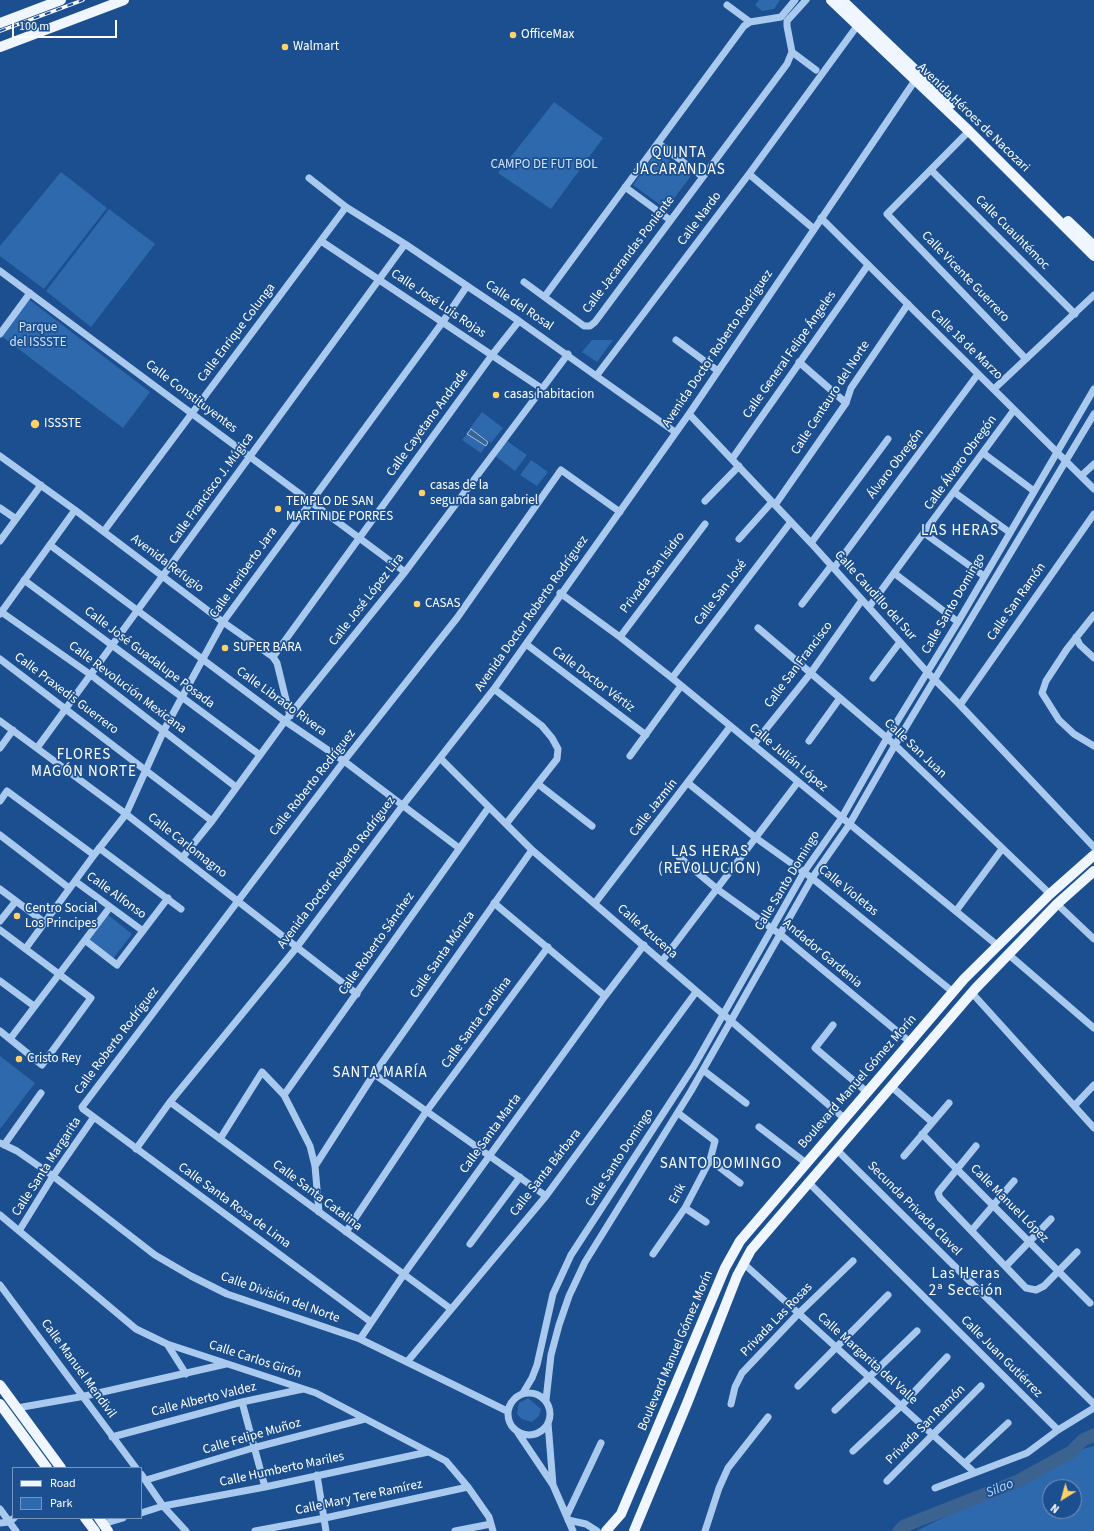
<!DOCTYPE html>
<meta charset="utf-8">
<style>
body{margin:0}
#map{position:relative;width:1094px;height:1531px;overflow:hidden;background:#1b4f8f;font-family:"Source Sans 3",sans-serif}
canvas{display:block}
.legend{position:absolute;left:12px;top:1467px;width:130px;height:52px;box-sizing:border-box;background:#1b4f8f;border:1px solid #7695bc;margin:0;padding:5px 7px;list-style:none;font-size:12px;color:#fff}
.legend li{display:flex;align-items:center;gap:8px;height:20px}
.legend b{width:20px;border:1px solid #7695bc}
.north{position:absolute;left:1042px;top:1479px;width:40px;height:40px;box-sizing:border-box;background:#1b4f8f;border:1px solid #7695bc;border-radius:50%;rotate:217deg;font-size:11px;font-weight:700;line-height:16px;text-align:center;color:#fff}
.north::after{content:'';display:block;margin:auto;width:14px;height:18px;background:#ffd166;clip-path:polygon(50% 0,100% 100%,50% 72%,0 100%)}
.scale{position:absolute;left:12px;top:20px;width:105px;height:18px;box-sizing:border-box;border:2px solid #fff;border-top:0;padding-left:5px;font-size:12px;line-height:14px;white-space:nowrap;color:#fff;-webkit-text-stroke:3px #1b4f8f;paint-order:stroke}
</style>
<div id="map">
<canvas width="1094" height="1531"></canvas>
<ul class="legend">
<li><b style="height:5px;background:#f0f6ff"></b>Road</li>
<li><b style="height:11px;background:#2e69ad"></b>Park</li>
</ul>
<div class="north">N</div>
<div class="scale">100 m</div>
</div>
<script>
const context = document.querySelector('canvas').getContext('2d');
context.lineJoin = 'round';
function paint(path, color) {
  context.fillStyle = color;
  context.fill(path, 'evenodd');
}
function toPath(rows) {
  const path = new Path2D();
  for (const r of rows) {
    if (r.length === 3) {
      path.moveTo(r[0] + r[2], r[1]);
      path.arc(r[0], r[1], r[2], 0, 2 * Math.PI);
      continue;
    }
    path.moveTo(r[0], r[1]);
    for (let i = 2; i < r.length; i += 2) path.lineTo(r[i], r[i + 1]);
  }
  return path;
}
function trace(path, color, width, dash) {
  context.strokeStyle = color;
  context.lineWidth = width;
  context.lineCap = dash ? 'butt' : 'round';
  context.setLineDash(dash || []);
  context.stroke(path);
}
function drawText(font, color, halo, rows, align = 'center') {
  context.font = font + ' "Source Sans 3",sans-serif';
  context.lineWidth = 3.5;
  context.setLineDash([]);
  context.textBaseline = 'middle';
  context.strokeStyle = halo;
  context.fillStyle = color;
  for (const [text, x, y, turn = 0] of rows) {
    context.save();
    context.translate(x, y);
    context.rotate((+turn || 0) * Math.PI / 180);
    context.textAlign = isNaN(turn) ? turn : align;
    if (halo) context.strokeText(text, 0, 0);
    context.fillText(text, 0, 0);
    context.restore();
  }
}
paint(toPath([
 [759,0,780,0,774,9,762,11,755,5],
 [554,102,603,138,551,209,498,173],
 [657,151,691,176,666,209,633,185],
 [61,172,107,208,44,289,0,256,0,246],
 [109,209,155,244,91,327,46,291],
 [27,298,150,392,123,428,0,335],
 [592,340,613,340,597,362,582,352],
 [482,412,503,428,491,443,470,428],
 [467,434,486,446,481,453,462,440],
 [507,441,527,455,515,471,494,455],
 [531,460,548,472,537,486,520,475],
 [107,914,132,934,112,960,87,940],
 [0,1056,35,1083,0,1129],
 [528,1398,541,1409,539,1416,532,1422,522,1419,517,1414,519,1403],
 [1094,1446,1094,1531,916,1531,1086,1448],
 [1050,1487,1074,1487,1074,1511,1050,1511]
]), '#2e69ad');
const water = toPath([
 [471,429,488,442,486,446,467,434,471,429]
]);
paint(water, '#3c6290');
trace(water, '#9cc4f0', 1);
trace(toPath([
 [899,1531,904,1526,1018,1481,1071,1452,1083,1440,1094,1435]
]), '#3c6290', 13);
trace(toPath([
 [727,5,750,22],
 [792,52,816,70],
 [969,131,887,214,1026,359],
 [658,143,703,177],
 [931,170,1075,314],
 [749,174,814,229],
 [309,178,346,207,405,244,519,321,675,432],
 [625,187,670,220],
 [821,218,1094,489],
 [321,241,541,388],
 [0,271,405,572],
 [524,282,584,326,590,326,595,322,787,64,792,52,787,26,787,21,806,0],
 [545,296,744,26,750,22,781,17,795,0],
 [0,334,30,293],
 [676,340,718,371],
 [799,362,846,403],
 [597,375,749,174,860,22],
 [994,389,1094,295],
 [689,414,811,543,928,673,960,705,1094,847],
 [983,453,1034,491],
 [0,456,75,510,223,622,273,657,277,663,290,716],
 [732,459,868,265],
 [1081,476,1094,464],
 [954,492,1009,532],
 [705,501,739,466],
 [775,505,846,403,851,388,908,304],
 [0,508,16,519],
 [104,531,346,207],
 [924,533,984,576],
 [739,539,772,502],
 [0,541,41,485],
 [811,543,888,439],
 [50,545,285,721,344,761,459,848],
 [834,568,978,374],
 [894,573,958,622],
 [24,580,260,755],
 [560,593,620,637,672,678,997,945],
 [802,604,831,566],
 [869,607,1014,410],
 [0,611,91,675,236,787],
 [0,614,75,510],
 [1094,615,1067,649,1046,681,1042,693,1059,720,1074,734,1094,746],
 [758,628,895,745,1050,894],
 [620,637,705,524],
 [1076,637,1080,645,1094,658],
 [526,644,646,735],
 [273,657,492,355,519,321],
 [0,659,212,821],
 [672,678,790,523],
 [873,678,900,642],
 [494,689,542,726,552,738,558,749,557,759,506,824],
 [960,705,1094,514],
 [0,721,126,814,357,994],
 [809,741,840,698],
 [754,744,810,674,862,600],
 [0,748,13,730],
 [37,748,405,244],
 [630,756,681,686],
 [440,758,532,850,844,1118],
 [688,783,756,838,812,878,953,992],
 [538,784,592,826],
 [0,801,7,791,94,855],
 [0,835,69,888],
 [99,848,181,909],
 [679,857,717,889,781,935,910,1042],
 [182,858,212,821,285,721,405,572,568,354],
 [75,881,143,931],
 [0,889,44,922],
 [494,903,605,996],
 [595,903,730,727],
 [1057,904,1094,939],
 [956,911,1002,849],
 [0,921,16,901],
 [0,930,91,998,42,1065,0,1031],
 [86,941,117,965,168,898],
 [26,948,94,855,126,814,164,730,223,622,442,323,467,286],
 [1008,954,1094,1028],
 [662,961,798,782],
 [0,981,34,1006],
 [972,993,1094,1128],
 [833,1025,815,1048,867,1092],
 [10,1039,110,907],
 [703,1070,746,1103],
 [374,1074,546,1196],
 [892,1087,932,1122],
 [284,1095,489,807],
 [170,1102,451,1309],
 [1075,1105,1094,1085],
 [759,1127,806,1163],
 [922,1134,1090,1303],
 [220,1139,262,1072,284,1095,310,1146,315,1166,319,1212],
 [0,1143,17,1151,53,1176,155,1255,191,1276,227,1294,360,1339,507,1411],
 [4,1145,41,1093],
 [976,1146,940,1190,938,1193,940,1198,1026,1288,1036,1290,1044,1286,1077,1252],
 [136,1149,170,1102,297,947,403,805,494,689,689,414,918,76],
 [837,1150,1094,1404],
 [904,1156,949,1103],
 [710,1160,740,1183],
 [315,1166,374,1074,532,850],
 [808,1182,1058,1430],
 [685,1208,706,1222],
 [0,1215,136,1329,167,1344,316,1393,446,1461,468,1487,489,1517,493,1531],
 [972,1230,1014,1181],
 [19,1231,53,1176,94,1117],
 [346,1232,426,1112,548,947],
 [470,1244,520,1177],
 [653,1254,685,1208,710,1160,715,1141,678,1113],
 [743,1263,974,1472],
 [1006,1266,1051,1219],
 [0,1285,136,1468],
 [371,1322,83,1109,82,1107,344,761,457,618,561,470,620,512],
 [360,1339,404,1274,605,996,644,945],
 [167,1344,186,1374],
 [407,1362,546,1196,696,992],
 [798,1386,888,1295],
 [529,1414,21],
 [523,1393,532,1378,537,1365,553,1294,571,1255,694,1066,804,872,841,819,887,738,958,622,1094,389],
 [546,1400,551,1355,559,1325,569,1296,585,1262,691,1091,812,878,849,825,895,745,1094,414],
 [242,1402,265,1487],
 [731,1404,735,1387,742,1373,798,1314,853,1261],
 [17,1408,85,1396,226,1364],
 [835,1410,917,1331],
 [548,1423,553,1485],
 [518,1433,553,1485,573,1531],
 [112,1437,242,1402,303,1389],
 [853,1451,901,1406,947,1357],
 [965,1463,1008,1423],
 [141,1474,163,1506,186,1531],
 [317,1475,326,1531],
 [146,1480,253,1448,365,1419],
 [887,1481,981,1386],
 [935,1488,1027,1453,1058,1430,1094,1408],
 [0,1509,16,1531],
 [141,1513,163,1506,265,1487,428,1452],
 [567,1515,601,1443],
 [568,1520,586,1524,597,1531],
 [0,1523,9,1522,14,1518],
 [103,1524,123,1518],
 [255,1531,325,1518,468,1487],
 [455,1531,491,1524],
 [705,1531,719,1488,728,1468,768,1417]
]), '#a9c9ee', 7);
trace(toPath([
 [831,0,969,131,1094,256],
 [842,0,951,104],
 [0,23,61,0],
 [0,47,124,0],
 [1068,221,1094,246],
 [0,1385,61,1468],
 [0,1404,47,1468],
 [85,1518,95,1531],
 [99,1518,108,1531],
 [606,1531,621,1514,725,1268,740,1241,964,979,1050,894,1094,855],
 [634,1531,688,1401,737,1276,751,1250,975,989,1057,904,1094,871]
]), '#f0f6ff', 10);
const rail = toPath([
 [0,31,83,0]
]);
trace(rail, '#fff', 3.5);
trace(rail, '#1b4f8f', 2, [6]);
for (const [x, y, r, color] of [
 [513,35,4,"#ffd166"],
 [285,47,4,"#ffd166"],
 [496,395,4,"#ffd166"],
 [35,424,5,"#ffd166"],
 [422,493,4,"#ffd166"],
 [278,509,4,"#ffd166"],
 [417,604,4,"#ffd166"],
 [225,648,4,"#ffd166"],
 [17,916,4,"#ffd166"],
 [19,1059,4,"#ffd166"]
]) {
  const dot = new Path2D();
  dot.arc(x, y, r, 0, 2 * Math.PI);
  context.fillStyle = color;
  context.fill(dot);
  trace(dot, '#1b4f8f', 1.5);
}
drawText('13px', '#fff', '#1b4f8f', [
 ["OfficeMax",521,35],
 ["Walmart",293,47],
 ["casas habitacion",504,395],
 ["ISSSTE",44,424],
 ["casas de la",430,486],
 ["segunda san gabriel",430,501],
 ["TEMPLO DE SAN",286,502],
 ["MARTIN DE PORRES",286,517],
 ["CASAS",425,604],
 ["SUPER BARA",233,648],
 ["Centro Social",25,909],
 ["Los Principes",25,924],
 ["Cristo Rey",27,1059]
], 'left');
drawText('13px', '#fff', '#1b4f8f', [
 ["Avenida Héroes de Nacozari",973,118,44],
 ["Calle Nardo",700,219,-53],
 ["Calle Cuauhtémoc",1012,233,45],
 ["Calle Jacarandas Poniente",629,255,-53],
 ["Calle Vicente Guerrero",965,277,46],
 ["Calle José Luis Rojas",438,304,34],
 ["Calle del Rosal",519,306,34],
 ["Calle Enrique Colunga",237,333,-53],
 ["Calle 18 de Marzo",966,345,44],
 ["Avenida Doctor Roberto Rodríguez",718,349,-56],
 ["Calle General Felipe Ángeles",790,355,-55],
 ["Calle Constituyentes",191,397,37],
 ["Calle Centauro del Norte",831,398,-57],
 ["Calle Cayetano Andrade",428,423,-54],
 ["Calle Álvaro Obregón",961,463,-54],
 ["Álvaro Obregón",896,464,-53],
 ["Calle Francisco J. Múgica",212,489,-54],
 ["Avenida Refugio",167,564,37],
 ["Calle Heriberto Jara",244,573,-55],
 ["Privada San Isidro",653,573,-53],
 ["Calle San José",721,593,-53],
 ["Calle Caudillo del Sur",875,596,48],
 ["Calle José López Lira",367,600,-52],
 ["Calle San Ramón",1017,602,-55],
 ["Calle Santo Domingo",954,604,-60],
 ["Avenida Doctor Roberto Rodríguez",532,614,-55],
 ["Calle José Guadalupe Posada",149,658,37],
 ["Calle San Francisco",799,665,-53],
 ["Calle Doctor Vértiz",593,680,37],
 ["Calle Revolución Mexicana",127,688,37],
 ["Calle Praxedis Guerrero",66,694,37],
 ["Calle Librado Rivera",281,702,36],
 ["Calle San Juan",915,749,43],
 ["Calle Julián López",788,758,40],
 ["Calle Roberto Rodríguez",313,783,-52],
 ["Calle Jazmín",654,808,-52],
 ["Calle Carlomagno",187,846,38],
 ["Avenida Doctor Roberto Rodríguez",337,873,-53],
 ["Calle Santo Domingo",788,881,-59],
 ["Calle Violetas",848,891,39],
 ["Calle Alfonso",116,896,36],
 ["Calle Azucena",647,932,41],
 ["Calle Roberto Sánchez",377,944,-55],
 ["Andador Gardenia",822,954,40],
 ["Calle Santa Mónica",443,955,-55],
 ["Calle Santa Carolina",477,1023,-54],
 ["Calle Roberto Rodríguez",117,1041,-53],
 ["Boulevard Manuel Gómez Morín",858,1082,-49],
 ["Calle Santa Marta",491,1134,-54],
 ["Calle Santo Domingo",620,1158,-57],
 ["Calle Santa Margarita",47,1167,-57],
 ["Calle Santa Bárbara",546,1173,-52],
 ["Erik",678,1194,-61],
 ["Calle Santa Catalina",317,1196,37],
 ["Calle Manuel López",1009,1204,45],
 ["Calle Santa Rosa de Lima",234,1206,36],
 ["Secunda Privada Clavel",914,1209,45],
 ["Calle División del Norte",280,1298,20],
 ["Privada Las Rosas",777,1320,-46],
 ["Boulevard Manuel Gómez Morín",676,1351,-67],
 ["Calle Juan Gutiérrez",1001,1357,45],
 ["Calle Margarita del Valle",867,1359,42],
 ["Calle Carlos Girón",255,1360,18],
 ["Calle Manuel Mendivil",78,1369,54],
 ["Calle Alberto Valdez",204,1400,-14],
 ["Privada San Ramón",926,1425,-45],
 ["Calle Felipe Muñoz",252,1437,-16],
 ["Calle Humberto Mariles",282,1470,-12],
 ["Calle Mary Tere Ramírez",359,1498,-12]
]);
drawText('13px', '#cfe3fa', '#1b4f8f', [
 ["CAMPO DE FUT BOL",544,165],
 ["Parque",38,328],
 ["del ISSSTE",38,343]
]);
drawText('italic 14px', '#b5d3f5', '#1b4f8f', [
 ["Silao",1000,1489,-22]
]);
context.letterSpacing = '1px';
drawText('15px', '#fff', '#1b4f8f', [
 ["QUINTA",679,154],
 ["JACARANDAS",679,171],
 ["LAS HERAS",960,532],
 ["FLORES",84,756],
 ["MAGÓN NORTE",84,773],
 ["LAS HERAS",710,853],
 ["(REVOLUCION)",710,870],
 ["SANTA MARÍA",380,1074],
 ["SANTO DOMINGO",721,1165],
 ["Las Heras",966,1275],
 ["2ª Sección",966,1292]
]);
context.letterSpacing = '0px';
</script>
